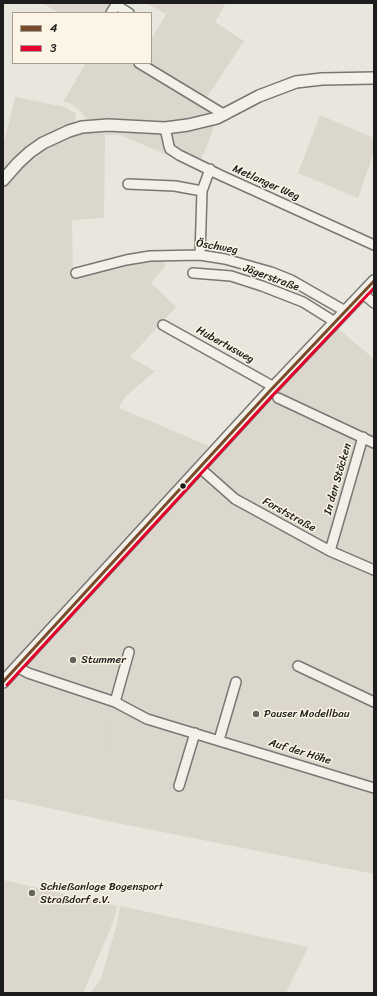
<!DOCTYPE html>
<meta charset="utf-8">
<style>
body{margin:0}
#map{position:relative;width:377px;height:996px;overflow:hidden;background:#e9e6de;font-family:Sriracha,sans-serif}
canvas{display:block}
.frame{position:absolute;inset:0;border:4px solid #1c1c1c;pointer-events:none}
.legend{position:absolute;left:12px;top:12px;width:140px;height:52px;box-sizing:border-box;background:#fcf5e5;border:1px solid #a29e95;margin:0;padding:5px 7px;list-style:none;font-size:12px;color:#1c1c1c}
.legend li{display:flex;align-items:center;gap:8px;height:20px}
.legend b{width:20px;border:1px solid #a29e95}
</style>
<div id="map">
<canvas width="377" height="996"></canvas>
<div class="frame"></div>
<ul class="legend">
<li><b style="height:5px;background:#7a4b2a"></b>4</li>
<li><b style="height:5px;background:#e4002b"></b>3</li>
</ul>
</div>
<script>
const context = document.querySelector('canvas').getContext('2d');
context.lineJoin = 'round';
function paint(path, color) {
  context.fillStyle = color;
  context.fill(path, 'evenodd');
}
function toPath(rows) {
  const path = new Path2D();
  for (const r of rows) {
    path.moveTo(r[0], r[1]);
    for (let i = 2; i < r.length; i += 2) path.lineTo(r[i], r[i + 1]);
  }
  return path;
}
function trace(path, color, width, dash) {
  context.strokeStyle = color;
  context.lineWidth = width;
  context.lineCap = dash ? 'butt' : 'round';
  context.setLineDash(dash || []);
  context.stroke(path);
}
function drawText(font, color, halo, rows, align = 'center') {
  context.font = font + ' Sriracha,sans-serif';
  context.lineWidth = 3;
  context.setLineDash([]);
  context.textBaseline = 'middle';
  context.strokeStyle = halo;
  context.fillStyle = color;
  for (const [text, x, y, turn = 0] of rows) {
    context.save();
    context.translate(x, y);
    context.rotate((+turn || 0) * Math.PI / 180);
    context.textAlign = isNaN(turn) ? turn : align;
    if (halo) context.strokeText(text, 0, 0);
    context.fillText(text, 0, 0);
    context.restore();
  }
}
paint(toPath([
 [335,326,374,359,374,874,117,823,107,708,16,677]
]), '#dbd7cd');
paint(toPath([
 [42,3,114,3,108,13,59,13],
 [146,3,226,3,215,22,244,41,205,100,144,63,151,63,151,40,166,14],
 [86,63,138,63,215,112,205,116,168,123,118,120,92,121,85,117,77,108,69,103,63,102],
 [15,97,65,107,76,114,75,124,3,172,3,147],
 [320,115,374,138,374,152,358,198,298,173],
 [215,125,198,168,120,135,105,135,104,218,72,220,73,277,118,266,143,261,164,260,165,266,151,283,176,307,130,357,155,371,125,397,119,408,209,446,148,517,3,672,3,186,24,161,52,141,83,132,105,129,182,131],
 [16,677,108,708,117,823,3,798,3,691],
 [3,880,117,906,114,920,83,993,3,993],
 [120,906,308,947,286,993,91,993,101,978,117,924]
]), '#dbd7cc');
const minor = toPath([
 [111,13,116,5,129,13],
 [139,63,225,115],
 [165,128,169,146,170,149,179,155,220,175,374,245],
 [128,184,175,186,202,191],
 [200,255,202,191,210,169],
 [76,273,126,260,150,256,200,255,225,259,271,272,291,280,345,311],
 [193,273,231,276,262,286,303,302,335,322],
 [362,293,374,303],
 [163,325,274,387],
 [278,398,374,443],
 [200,468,235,499,330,551,374,570],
 [330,551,363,437],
 [298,666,374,702],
 [17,667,28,673,115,702,147,719,374,788],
 [115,702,129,652],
 [219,740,236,682],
 [179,786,195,733]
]);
const major = toPath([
 [3,180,18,163,30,152,43,143,69,131,82,127,108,125,165,128,188,125,217,118,259,96,296,82,322,79,374,78],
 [3,682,268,393,374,281]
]);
trace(minor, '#787773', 12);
trace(major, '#787773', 14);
trace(minor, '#f3f0ea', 9);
trace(major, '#f3f0ea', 11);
trace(toPath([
 [3,682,268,393,374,281]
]), '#7a4b2a', 3);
trace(toPath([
 [7,685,272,396,374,288]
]), '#e4002b', 3);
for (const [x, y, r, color] of [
 [183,486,3.5,"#1c1c1c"],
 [73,660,4,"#646360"],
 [256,714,4,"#646360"],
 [32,893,4,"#646360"]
]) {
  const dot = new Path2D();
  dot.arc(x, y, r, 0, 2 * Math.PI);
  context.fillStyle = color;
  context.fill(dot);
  trace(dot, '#fcf5e5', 1.5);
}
drawText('11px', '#1c1c1c', '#fcf5e5', [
 ["Metlanger Weg",266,183,24],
 ["Öschweg",217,247,10],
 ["Jägerstraße",271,278,20],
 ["Hubertusweg",225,345,29],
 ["In den Stöcken",338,479,-74],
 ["Forststraße",289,515,29],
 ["Auf der Höhe",300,752,17]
]);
drawText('11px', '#1c1c1c', '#fcf5e5', [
 ["Stummer",81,660],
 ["Pauser Modellbau",264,714],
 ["Schießanlage Bogensport",40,887],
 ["Straßdorf e.V.",40,900]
], 'left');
</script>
